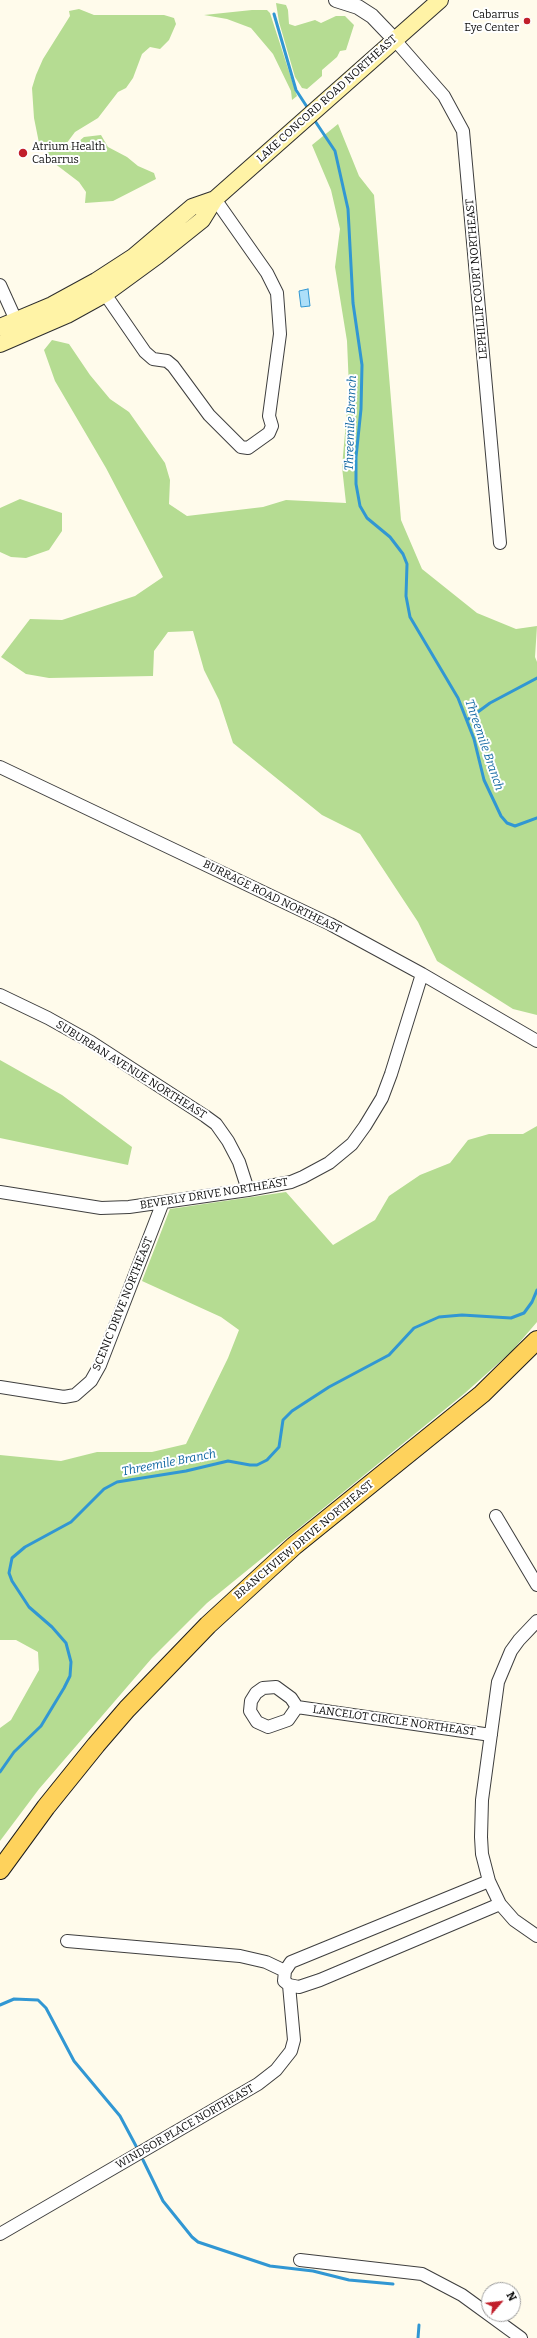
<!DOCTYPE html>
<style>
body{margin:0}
#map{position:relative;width:537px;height:2338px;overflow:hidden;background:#fffbeb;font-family:Bitter,serif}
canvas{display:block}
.north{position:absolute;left:481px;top:2282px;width:40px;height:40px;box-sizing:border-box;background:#fff;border:1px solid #9e9e9e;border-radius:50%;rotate:62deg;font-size:11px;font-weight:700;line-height:16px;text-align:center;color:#0c0c0c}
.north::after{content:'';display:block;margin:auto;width:14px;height:18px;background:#c11f2b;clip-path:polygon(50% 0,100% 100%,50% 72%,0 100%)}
</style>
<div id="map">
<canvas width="537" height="2338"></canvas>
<div class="north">N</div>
</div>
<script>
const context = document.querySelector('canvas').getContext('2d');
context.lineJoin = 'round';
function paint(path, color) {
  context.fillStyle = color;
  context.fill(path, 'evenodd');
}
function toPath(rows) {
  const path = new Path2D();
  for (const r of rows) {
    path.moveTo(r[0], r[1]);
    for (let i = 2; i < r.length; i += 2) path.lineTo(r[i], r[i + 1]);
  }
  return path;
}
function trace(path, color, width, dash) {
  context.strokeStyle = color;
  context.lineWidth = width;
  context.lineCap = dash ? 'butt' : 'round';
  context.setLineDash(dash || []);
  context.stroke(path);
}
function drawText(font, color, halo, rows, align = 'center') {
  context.font = font + ' Bitter,serif';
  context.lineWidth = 4;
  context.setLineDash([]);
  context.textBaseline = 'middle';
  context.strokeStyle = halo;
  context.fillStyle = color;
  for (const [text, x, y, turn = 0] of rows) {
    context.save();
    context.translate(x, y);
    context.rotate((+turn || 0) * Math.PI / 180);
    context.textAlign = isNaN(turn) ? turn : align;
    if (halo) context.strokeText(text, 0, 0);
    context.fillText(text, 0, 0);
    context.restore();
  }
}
paint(toPath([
 [276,3,286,5,288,10,289,24,295,26,315,20,321,23,336,16,345,16,354,25,346,50,340,51,337,57,322,70,322,76,307,89,302,88,295,77,279,22],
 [79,9,94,15,164,15,174,18,176,24,169,40,160,49,150,47,142,54,133,78,126,88,118,92,98,118,75,132,66,144,72,147,84,137,101,135,108,147,127,157,138,166,154,173,156,179,113,201,85,203,86,192,79,182,54,163,39,143,34,118,32,88,36,75,43,59,70,16,69,11],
 [252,10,267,10,270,13,297,96,292,100,291,91,273,54,251,28,227,19,204,15],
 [338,124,359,176,374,195,401,520,422,569,477,613,516,629,537,626,535,657,537,662,537,1015,513,1009,437,961,418,922,360,834,322,815,233,743,219,700,204,670,193,631,168,632,154,651,153,676,49,678,26,674,1,657,30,619,62,620,135,596,163,577,106,468,55,381,44,350,52,340,69,344,90,375,110,399,129,412,165,463,170,480,169,504,187,516,263,507,286,500,346,503,342,467,349,388,347,341,335,267,340,229,331,190,312,145],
 [20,499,62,513,62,531,49,550,26,558,11,557,0,552,0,508],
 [0,1060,62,1095,132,1147,128,1165,0,1138],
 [537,1126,537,1322,512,1351,465,1393,207,1603,152,1658,39,1789,0,1841,0,1728,11,1720,39,1670,38,1652,16,1640,0,1640,0,1455,61,1461,97,1452,152,1452,186,1444,228,1358,239,1330,221,1317,142,1281,170,1209,286,1192,333,1245,375,1220,389,1196,420,1175,450,1163,468,1140,489,1134,523,1134]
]), '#b5dc92');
const water = toPath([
 [308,289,310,306,301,307,299,291,308,289]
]);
paint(water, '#addff9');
trace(water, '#3197d3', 1);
trace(toPath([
 [274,14,296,90,309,110],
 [313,118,335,151,348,209,353,303,362,365,361,409,356,457,356,484,360,506,367,518,390,537,403,554,407,564,406,596,410,617,458,698,474,739,484,780,501,816,507,823,515,826,537,818],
 [467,720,490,703,537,678],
 [0,1772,14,1752,41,1726,64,1688,70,1676,71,1662,66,1643,52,1627,29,1607,12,1581,9,1573,12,1558,25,1547,71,1522,104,1489,117,1482,186,1471,228,1461,250,1465,257,1465,267,1460,279,1447,283,1420,292,1411,329,1387,389,1355,414,1328,439,1317,462,1315,511,1318,524,1313,532,1302,537,1290],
 [0,2005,14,1999,38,2000,46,2008,74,2061,120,2116,136,2146],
 [143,2160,163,2201,192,2237,198,2242,270,2266,313,2271,349,2280,393,2284],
 [418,2338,419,2325]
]), '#3197d3', 3);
const minor = toPath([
 [394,39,444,96,463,131,500,543],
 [0,285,19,327],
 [105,294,145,352,153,359,167,361,173,366,209,415,241,447,248,448,269,433,272,426,269,416,280,334,277,293,267,273,215,199],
 [0,767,330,924,422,974,537,1041],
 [0,995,48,1018,91,1042,205,1116,216,1124,228,1141,239,1162,248,1190],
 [0,1192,101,1208,129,1207,248,1190,291,1182,303,1177,329,1163,352,1144,365,1126,382,1098,391,1074,422,974],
 [0,1387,64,1397,75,1395,91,1381,100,1365,163,1202],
 [496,1516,537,1585],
 [537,1621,519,1640,511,1651,498,1682,482,1800,481,1837,482,1854,489,1881,500,1904,514,1920,537,1936],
 [297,1707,288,1720,268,1727,257,1722,250,1711,251,1701,256,1693,263,1688,276,1687,291,1698,297,1707,491,1735],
 [67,1941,240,1956,266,1962,285,1971],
 [289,1985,299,1987,320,1980,500,1904],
 [0,2234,258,2084,276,2070,291,2051,294,2040,289,1985,284,1981,285,1971,291,1962,489,1881],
 [300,2260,422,2274,462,2295,521,2338]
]);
const tertiary = toPath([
 [336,0,358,7,372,16,394,39]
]);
const secondary = toPath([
 [0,327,52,305,96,281,133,257,192,207,215,199],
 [0,344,67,315,105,294,157,256,202,220,215,199,440,0]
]);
const primary = toPath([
 [0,1870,46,1807,96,1745,127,1709,208,1625,294,1546,482,1394,537,1340]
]);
trace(minor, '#3f3f3f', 14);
trace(tertiary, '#3f3f3f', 16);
trace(secondary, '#2e2e2e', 18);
trace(primary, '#1d1d1d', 20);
trace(minor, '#fff', 12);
trace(tertiary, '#fff', 14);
trace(secondary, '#fff3a6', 16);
trace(primary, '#fed25c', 18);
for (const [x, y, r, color] of [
 [527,21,4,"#c11f2b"],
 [23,153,5,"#c11f2b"]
]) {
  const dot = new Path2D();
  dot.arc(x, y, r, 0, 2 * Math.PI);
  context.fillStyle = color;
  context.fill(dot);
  trace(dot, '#fff', 1.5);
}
drawText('11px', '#0c0c0c', '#fff', [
 ["Cabarrus",519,15],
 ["Eye Center",519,28],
 ["Atrium Health",32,147,"left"],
 ["Cabarrus",32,160,"left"]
], 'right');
drawText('11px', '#0c0c0c', '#fff', [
 ["LAKE CONCORD ROAD NORTHEAST",327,99,-42],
 ["LEPHILLIP COURT NORTHEAST",477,279,-95],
 ["BURRAGE ROAD NORTHEAST",272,897,26],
 ["SUBURBAN AVENUE NORTHEAST",131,1070,32],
 ["BEVERLY DRIVE NORTHEAST",214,1194,-9],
 ["SCENIC DRIVE NORTHEAST",123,1304,-68],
 ["BRANCHVIEW DRIVE NORTHEAST",304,1540,-40],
 ["LANCELOT CIRCLE NORTHEAST",394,1721,8],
 ["WINDSOR PLACE NORTHEAST",185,2127,-30]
]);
drawText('italic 12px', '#1167a2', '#fff', [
 ["Threemile Branch",351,423,-88],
 ["Threemile Branch",484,745,71],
 ["Threemile Branch",169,1463,-11]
]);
</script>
